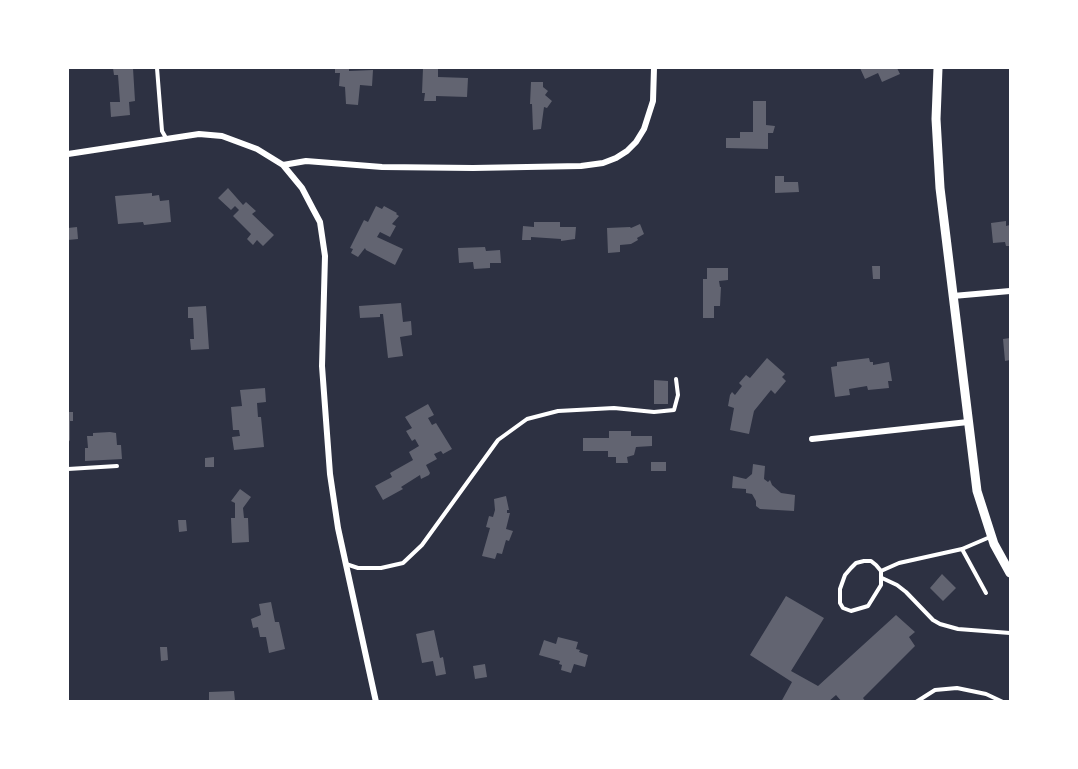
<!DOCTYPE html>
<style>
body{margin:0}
#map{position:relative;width:1078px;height:769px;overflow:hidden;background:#2d3142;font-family:"Alegreya Sans",sans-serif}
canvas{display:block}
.frame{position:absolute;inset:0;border:69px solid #fff;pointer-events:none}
</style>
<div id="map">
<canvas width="1078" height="769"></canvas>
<div class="frame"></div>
</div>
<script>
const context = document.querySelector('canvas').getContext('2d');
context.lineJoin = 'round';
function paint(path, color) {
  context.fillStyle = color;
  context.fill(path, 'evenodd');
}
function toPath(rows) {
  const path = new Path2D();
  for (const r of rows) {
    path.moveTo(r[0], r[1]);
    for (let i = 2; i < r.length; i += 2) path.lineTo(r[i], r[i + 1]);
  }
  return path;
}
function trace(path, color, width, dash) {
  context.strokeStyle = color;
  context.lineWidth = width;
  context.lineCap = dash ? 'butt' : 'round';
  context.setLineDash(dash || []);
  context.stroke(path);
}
paint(toPath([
 [113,68,133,68,135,101,129,102,130,115,111,117,110,102,120,102,118,75,114,75],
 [335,68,349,68,349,71,373,70,372,86,360,85,358,105,346,104,345,87,339,86,340,73,335,73],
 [423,68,438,68,438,77,468,78,467,97,436,96,436,101,424,101,425,93,422,93],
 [860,68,897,68,900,74,882,82,878,73,865,79],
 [531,82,543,82,543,87,548,91,545,95,552,101,547,108,544,107,541,129,533,130,532,104,530,104],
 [753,101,766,101,766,125,775,126,773,133,768,133,768,149,726,148,726,138,740,138,740,132,753,132],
 [775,176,784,176,784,182,798,182,799,192,775,193],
 [228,188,243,205,246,202,256,211,252,214,274,235,263,246,257,240,253,245,247,239,251,234,233,216,239,210,235,206,231,210,218,198],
 [152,193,152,196,159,195,160,201,169,200,171,222,144,225,143,222,118,224,115,196],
 [376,206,382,209,384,206,397,213,396,214,399,216,392,224,396,226,390,237,380,232,377,237,403,249,395,265,366,250,365,248,358,257,351,253,353,249,350,248,364,220,368,222],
 [1006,221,1006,226,1010,225,1010,246,1006,246,1005,242,993,243,991,223],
 [534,222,560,222,560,227,576,227,575,239,561,241,561,239,531,237,531,240,522,240,523,226,534,227],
 [640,224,644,234,637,238,638,240,631,244,620,245,620,252,608,253,607,228,630,227,631,228],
 [77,227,78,239,68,240,68,228],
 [485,247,486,251,500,250,501,263,490,263,490,268,474,269,473,262,459,263,458,248],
 [872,266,880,266,880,279,873,279],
 [707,268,728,268,728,280,719,281,720,287,721,287,720,306,714,306,714,318,703,318,703,279,707,279],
 [401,303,403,322,411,321,412,335,400,337,403,356,388,358,383,314,380,314,380,317,360,318,359,306],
 [206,306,209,349,191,350,190,339,194,339,193,318,188,318,188,307],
 [1010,338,1010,360,1005,361,1003,339],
 [767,358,785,374,782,377,786,381,775,394,771,390,754,411,749,434,730,430,734,408,728,406,730,395,732,392,735,395,742,386,739,383,746,375,750,378],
 [869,358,870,362,873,362,873,365,889,362,892,381,888,381,889,388,868,390,867,386,849,389,850,395,835,397,831,367,837,366,837,362],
 [654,380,668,381,668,404,654,404],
 [265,388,266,402,257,403,258,417,261,417,264,447,234,450,232,437,240,436,239,430,233,430,231,407,242,406,240,390],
 [428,404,434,415,428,418,432,425,436,423,452,449,443,454,441,451,434,454,437,459,426,465,430,473,429,475,421,479,420,475,401,487,403,489,383,500,375,486,392,477,390,473,413,460,409,452,419,446,415,439,412,441,406,431,412,428,405,417],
 [68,412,73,412,73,421,70,421,70,440,68,443],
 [609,431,631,431,631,436,652,436,652,446,636,447,634,455,627,457,628,463,616,463,616,457,608,457,608,451,583,451,583,438,609,438],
 [110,432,116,433,117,445,121,445,122,459,85,461,85,448,88,448,87,436,93,436,93,433],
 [214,457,214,467,205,467,205,458],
 [651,462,666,462,666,471,651,471],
 [753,464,765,466,764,479,768,482,770,480,772,485,781,493,795,495,794,511,760,509,756,506,756,501,752,494,746,493,746,489,732,488,733,476,746,479,752,474],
 [240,489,251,497,243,508,244,518,248,518,249,542,232,543,231,518,235,518,235,503,231,501],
 [506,496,509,510,507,510,507,513,510,513,506,529,513,531,509,541,506,540,502,554,497,553,495,559,482,556,490,528,486,527,489,516,493,517,495,510,494,499],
 [178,520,186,520,187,531,179,532],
 [942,574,956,588,943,601,930,588],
 [786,596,824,618,791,671,818,686,896,615,915,632,909,637,915,646,863,698,866,702,842,702,836,695,828,702,781,702,792,682,750,655],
 [271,602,275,622,279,622,285,649,269,653,266,637,260,637,258,627,253,628,251,619,261,615,259,604],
 [434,630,440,658,443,657,446,674,436,676,433,661,422,663,416,634],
 [558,637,578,642,576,649,580,650,579,652,588,655,585,667,574,664,571,673,561,670,562,665,559,664,560,661,539,655,544,640,556,644],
 [160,647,167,647,168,660,161,661],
 [485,664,487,677,475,679,473,666],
 [234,691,235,701,209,702,209,692]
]), '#626471');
trace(toPath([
 [157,68,162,131,166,138],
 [68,469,117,466],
 [962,549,986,593],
 [864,561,871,561,876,565,881,571,881,585,868,606,851,611,843,608,840,603,840,589,845,575,851,568,856,563,864,561],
 [346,564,358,568,381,568,403,563,422,545,498,440,527,419,558,411,614,408,654,412,674,410,678,395,676,379],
 [881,571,899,563,962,549,990,537],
 [882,578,897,585,906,592,933,620,940,624,958,629,1010,633],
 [916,702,935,690,957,688,986,694,1003,702]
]), '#fff', 4);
trace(toPath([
 [68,154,199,134,222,136,257,149,283,165,302,188,313,209,320,222,325,256,322,366,330,474,338,528,376,702],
 [283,165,306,161,382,167,473,168,581,166,603,163,616,158,627,151,636,142,644,129,653,101,654,68],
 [953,296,1010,291],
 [812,439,968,422]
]), '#fff', 6);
trace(toPath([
 [938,68,936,119,940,188,977,491,994,544,1010,573]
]), '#fff', 9);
</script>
